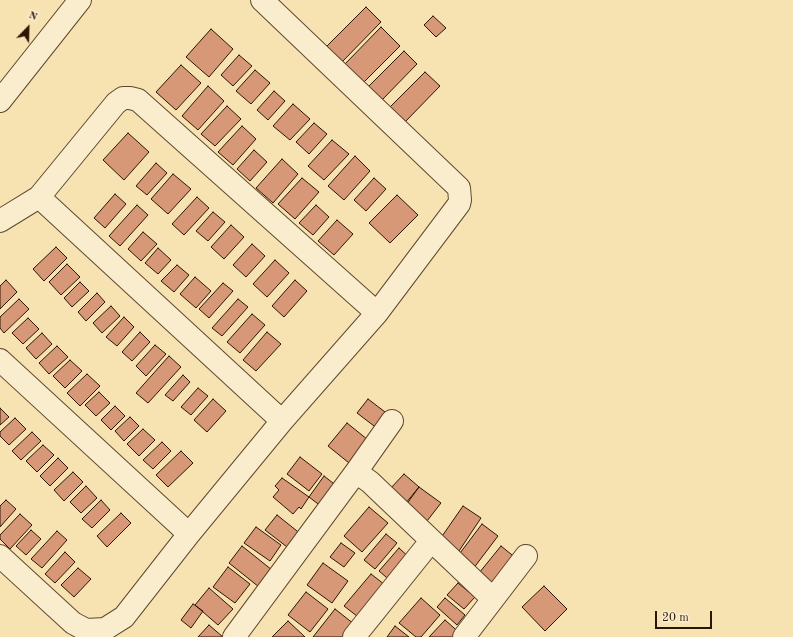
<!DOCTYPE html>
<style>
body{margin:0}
#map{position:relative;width:793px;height:637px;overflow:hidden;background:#f7e3b2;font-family:"Old Standard TT",serif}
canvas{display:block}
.north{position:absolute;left:8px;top:8px;width:40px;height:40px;-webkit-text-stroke:3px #faedcd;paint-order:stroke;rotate:23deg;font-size:11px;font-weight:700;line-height:16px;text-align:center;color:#2d1403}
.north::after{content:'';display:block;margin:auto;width:14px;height:18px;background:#2d1403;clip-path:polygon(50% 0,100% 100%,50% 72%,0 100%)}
.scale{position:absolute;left:655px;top:611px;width:57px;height:18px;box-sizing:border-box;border:2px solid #2d1403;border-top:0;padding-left:5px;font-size:12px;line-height:14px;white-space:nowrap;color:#2d1403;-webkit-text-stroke:3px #faedcd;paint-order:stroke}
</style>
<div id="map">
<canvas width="793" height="637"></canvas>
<div class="north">N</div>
<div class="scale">20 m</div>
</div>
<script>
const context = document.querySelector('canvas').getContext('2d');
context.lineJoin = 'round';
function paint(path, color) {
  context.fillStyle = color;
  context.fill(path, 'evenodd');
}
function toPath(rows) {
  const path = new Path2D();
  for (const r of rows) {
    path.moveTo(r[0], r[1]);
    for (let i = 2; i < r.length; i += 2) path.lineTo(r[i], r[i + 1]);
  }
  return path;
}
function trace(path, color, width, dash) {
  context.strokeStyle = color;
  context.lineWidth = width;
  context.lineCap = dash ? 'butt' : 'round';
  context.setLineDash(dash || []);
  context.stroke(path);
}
const building = toPath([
 [366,7,381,22,340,64,324,49,366,7],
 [433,16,446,28,436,37,424,25,433,16],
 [381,27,400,46,363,83,344,65,381,27],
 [211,29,233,49,209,77,186,57,211,29],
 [404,51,417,64,381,101,367,88,404,51],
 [239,55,252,66,233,86,221,75,239,55],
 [181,65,201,83,176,110,156,92,181,65],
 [255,70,270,83,251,104,236,91,255,70],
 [425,72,440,86,405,122,390,107,425,72],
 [208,86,224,101,198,130,182,116,208,86],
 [274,91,285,101,268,120,257,110,274,91],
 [293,104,310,119,290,140,273,126,293,104],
 [227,106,241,119,215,146,201,134,227,106],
 [314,123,327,134,309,154,296,142,314,123],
 [242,126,256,139,233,165,218,152,242,126],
 [128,133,149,152,124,180,103,160,128,133],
 [332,140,349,154,324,180,308,166,332,140],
 [254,150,267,162,250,181,237,169,254,150],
 [355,156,370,171,344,200,328,186,355,156],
 [282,159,298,174,273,203,256,188,282,159],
 [156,163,167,173,147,195,136,186,156,163],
 [173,174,191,189,168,214,151,199,173,174],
 [302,178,319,192,295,219,278,204,302,178],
 [374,178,386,189,366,211,354,200,374,178],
 [115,194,126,204,105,228,94,218,115,194],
 [397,195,418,215,390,243,369,223,397,195],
 [197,197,209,208,184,235,172,224,197,197],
 [137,205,148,215,120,246,109,236,137,205],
 [316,205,329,217,313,235,299,223,316,205],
 [213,212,225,222,208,241,196,231,213,212],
 [337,220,353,234,334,255,318,241,337,220],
 [231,225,244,237,224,259,211,247,231,225],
 [143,232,157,244,141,261,128,249,143,232],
 [252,244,265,256,246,277,233,265,252,244],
 [56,247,67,258,44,281,33,269,56,247],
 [158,248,171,260,158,274,145,263,158,248],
 [275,260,289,273,267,297,253,284,275,260],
 [67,264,80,277,61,295,49,282,67,264],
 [177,265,189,275,174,292,161,281,177,265],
 [195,277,211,291,196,308,180,294,195,277],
 [6,280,17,292,0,309,0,286,6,280],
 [295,280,307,291,284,317,272,306,295,280],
 [80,282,89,291,72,307,64,298,80,282],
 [223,283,233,291,209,318,199,309,223,283],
 [97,293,105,302,86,321,78,312,97,293],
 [19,299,29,309,4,333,0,328,0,317,19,299],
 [238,299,248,307,222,336,212,328,238,299],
 [111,306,120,316,102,333,93,323,111,306],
 [252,314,265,325,240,353,227,342,252,314],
 [124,317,134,327,117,346,106,337,124,317],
 [28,318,39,329,23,344,12,333,28,318],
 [140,332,150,342,132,361,122,352,140,332],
 [267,332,281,344,256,371,243,360,267,332],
 [42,333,52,344,36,359,26,348,42,333],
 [155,345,166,354,146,376,136,366,155,345],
 [57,346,68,357,49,374,39,363,57,346],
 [169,356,181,367,148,403,136,393,169,356],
 [70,360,82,371,65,388,53,376,70,360],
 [87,374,100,386,80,406,67,393,87,374],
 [183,375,190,382,173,401,165,395,183,375],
 [198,388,208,396,191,415,181,407,198,388],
 [99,392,110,403,96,416,85,405,99,392],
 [213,399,226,411,207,432,194,420,213,399],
 [368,399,389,415,378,429,357,413,368,399],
 [115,406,125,416,111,430,101,420,115,406],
 [0,408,9,417,0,425,0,408],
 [130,417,139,426,124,441,115,431,130,417],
 [15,418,26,429,9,445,0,436,0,432,15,418],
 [347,423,373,444,354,467,328,446,347,423],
 [143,429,155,440,139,456,127,444,143,429],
 [32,432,41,441,21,460,12,451,32,432],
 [162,442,171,451,153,469,143,460,162,442],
 [43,445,54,455,37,472,26,461,43,445],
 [181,451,193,463,168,487,156,475,181,451],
 [300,457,322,474,309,491,287,474,300,457],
 [58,458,68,468,50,486,40,476,58,458],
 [73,472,83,482,64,501,54,490,73,472],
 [404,474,419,487,405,504,389,490,404,474],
 [324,476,338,487,322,507,309,497,324,476],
 [282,478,309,497,301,509,299,507,293,514,273,497,279,490,275,486,282,478],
 [86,486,97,498,81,513,70,502,86,486],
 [419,487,441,503,427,521,406,505,419,487],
 [6,500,16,509,0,527,0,506,6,500],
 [101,500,110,510,92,528,82,519,101,500],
 [463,506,481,518,457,554,438,542,463,506],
 [369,507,388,523,362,552,344,536,369,507],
 [121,513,131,523,107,547,97,536,121,513],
 [20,514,32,525,10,549,0,539,0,535,20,514],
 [277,515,302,535,291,550,265,530,277,515],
 [482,524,498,536,473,569,457,557,482,524],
 [256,527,281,545,270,561,244,543,256,527],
 [31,530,41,539,26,555,16,546,31,530],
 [57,531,67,540,42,568,31,559,57,531],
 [386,534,397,543,375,569,364,560,386,534],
 [341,543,355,553,344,567,330,557,341,543],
 [242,546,272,570,259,587,229,563,242,546],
 [501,546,517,559,491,591,475,578,501,546],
 [399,548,413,561,393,583,379,571,399,548],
 [65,552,75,562,55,583,45,574,65,552],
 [323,563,348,581,332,603,307,585,323,563],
 [228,567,250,584,235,603,213,587,228,567],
 [78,568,91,579,74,597,61,585,78,568],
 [371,574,389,588,362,620,344,606,371,574],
 [458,583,475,597,464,609,447,595,458,583],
 [544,586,567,609,545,631,522,607,544,586],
 [209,588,233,609,218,625,195,605,209,588],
 [306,592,328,609,310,632,288,615,306,592],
 [421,598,440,615,421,637,416,637,399,623,421,598],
 [445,598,465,615,457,625,437,607,445,598],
 [193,604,203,611,191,628,181,620,193,604],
 [335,609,359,628,351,637,313,637,335,609],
 [445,620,462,635,461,637,429,637,445,620],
 [288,621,305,637,272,637,288,621],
 [209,625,223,637,198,637,209,625],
 [395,626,409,637,387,637,395,626]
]);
paint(building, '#d79877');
trace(building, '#2d1403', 1);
const minor = toPath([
 [0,101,80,0],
 [39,197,282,421],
 [0,221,39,197,116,103,123,98,130,98,138,100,377,313,459,204,460,200,459,188,262,0],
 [0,360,189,534],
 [356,472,392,421],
 [0,556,73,623,86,630,105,629,124,617,189,534,282,421,377,313],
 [234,637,356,472,370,482,493,599],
 [354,637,431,541],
 [464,637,526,556]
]);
trace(minor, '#60482f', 24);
trace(minor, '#faedcd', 22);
</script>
